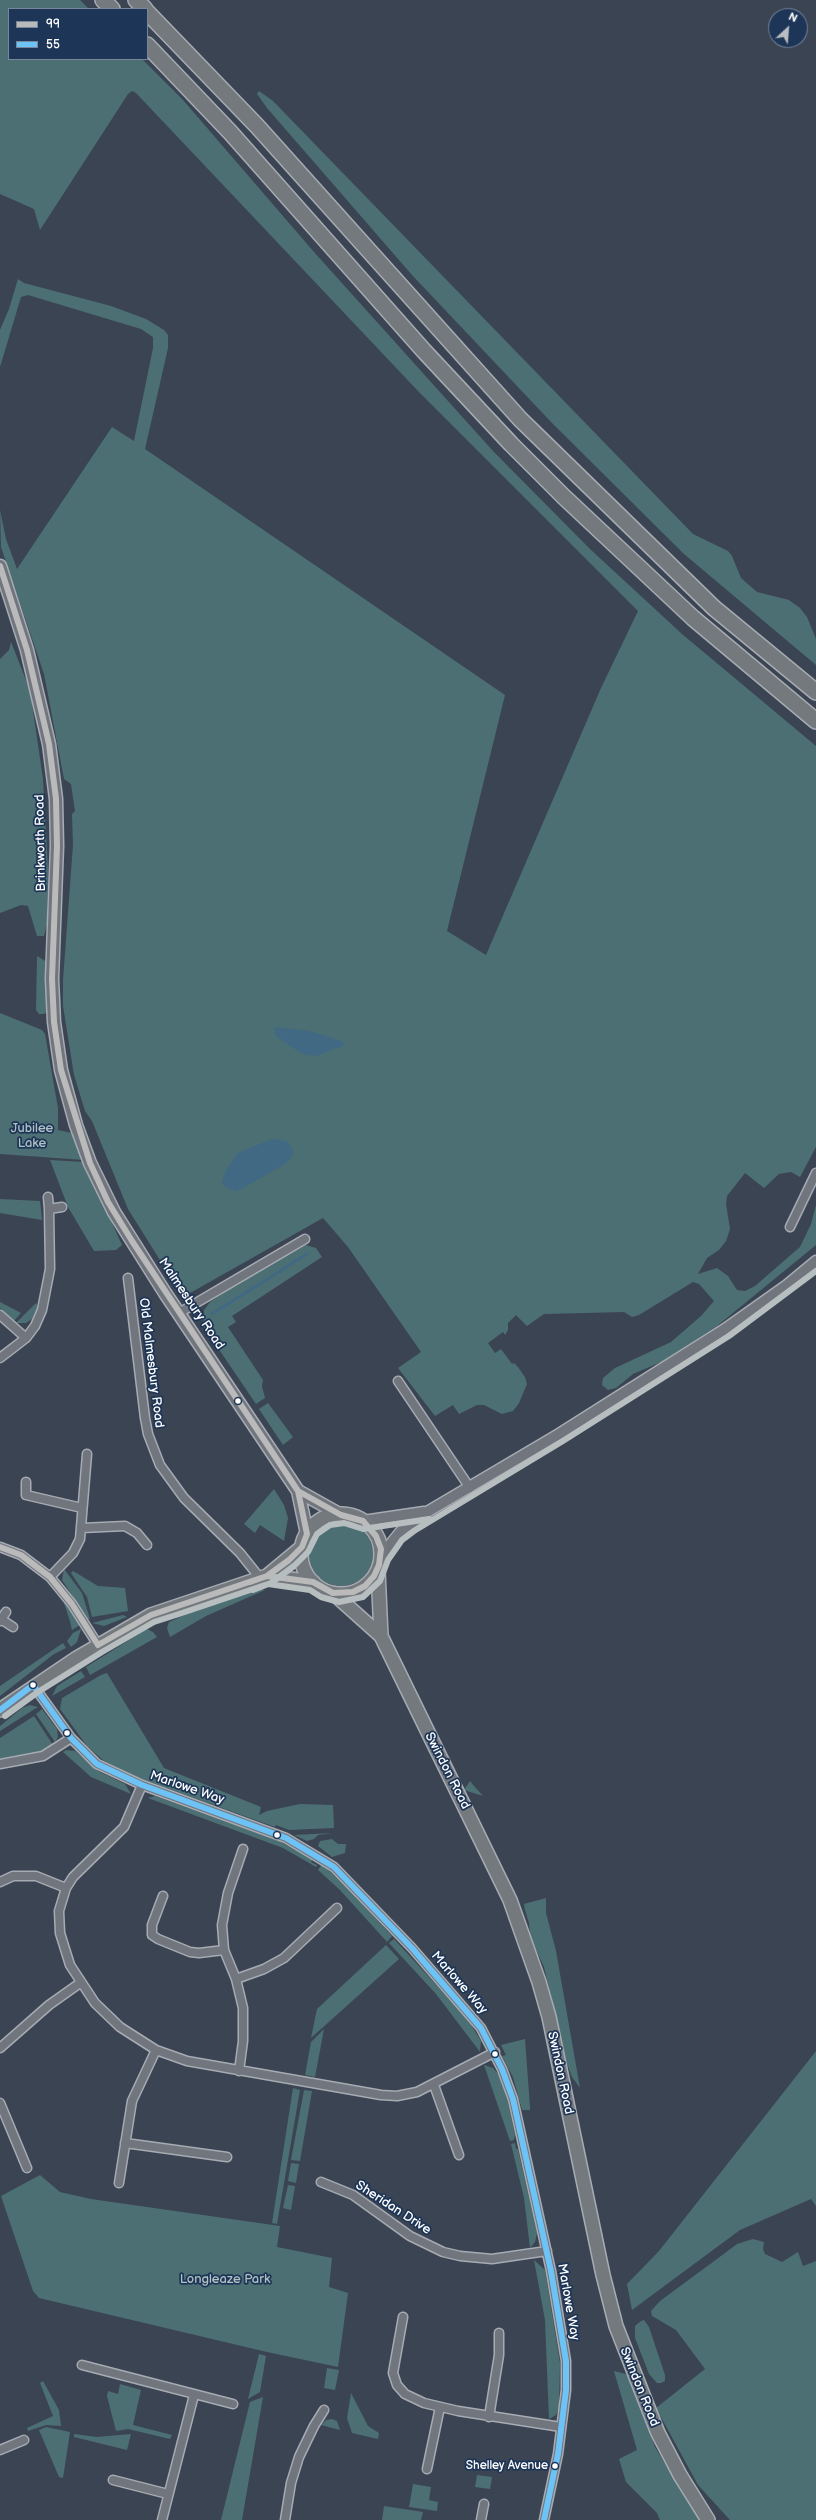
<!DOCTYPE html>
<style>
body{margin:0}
#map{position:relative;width:816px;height:2520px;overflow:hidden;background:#3b4453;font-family:"Balsamiq Sans",sans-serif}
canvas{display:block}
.legend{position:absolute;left:8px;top:8px;width:140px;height:52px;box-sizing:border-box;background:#1d3557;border:1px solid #77869a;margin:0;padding:5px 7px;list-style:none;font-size:12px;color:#fff}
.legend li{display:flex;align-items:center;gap:8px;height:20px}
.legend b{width:20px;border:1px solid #77869a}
.north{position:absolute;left:768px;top:8px;width:40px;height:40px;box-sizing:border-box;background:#1d3557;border:1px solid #77869a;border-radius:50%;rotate:26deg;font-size:11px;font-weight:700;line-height:16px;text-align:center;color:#fff}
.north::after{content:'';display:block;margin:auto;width:14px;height:18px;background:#babec3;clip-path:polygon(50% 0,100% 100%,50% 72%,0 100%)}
</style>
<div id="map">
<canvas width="816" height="2520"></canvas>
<ul class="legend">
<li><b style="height:5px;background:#bababb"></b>99</li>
<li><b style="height:5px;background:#6dc2f6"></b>55</li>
</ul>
<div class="north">N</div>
</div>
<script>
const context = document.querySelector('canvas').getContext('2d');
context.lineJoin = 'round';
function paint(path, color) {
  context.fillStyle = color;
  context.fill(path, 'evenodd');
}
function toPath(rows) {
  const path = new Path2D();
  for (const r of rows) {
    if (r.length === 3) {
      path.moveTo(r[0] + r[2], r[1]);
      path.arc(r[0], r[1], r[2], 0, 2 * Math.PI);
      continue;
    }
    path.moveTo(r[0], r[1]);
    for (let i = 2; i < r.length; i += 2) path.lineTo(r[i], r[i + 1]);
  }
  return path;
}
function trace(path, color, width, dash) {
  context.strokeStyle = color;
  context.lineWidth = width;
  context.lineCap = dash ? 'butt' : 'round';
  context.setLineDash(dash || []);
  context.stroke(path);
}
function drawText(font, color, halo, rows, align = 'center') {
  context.font = font + ' "Balsamiq Sans",sans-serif';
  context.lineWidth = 3.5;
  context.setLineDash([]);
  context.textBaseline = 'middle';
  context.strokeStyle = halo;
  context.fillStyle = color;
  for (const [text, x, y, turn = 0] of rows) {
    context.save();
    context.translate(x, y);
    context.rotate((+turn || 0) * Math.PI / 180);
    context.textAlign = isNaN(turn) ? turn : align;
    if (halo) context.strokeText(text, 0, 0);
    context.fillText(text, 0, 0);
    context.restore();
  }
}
paint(toPath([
 [0,0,80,0,89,9,9,9,9,59,142,59,183,100,314,252,493,451,590,549,682,634,816,746,816,1147,800,1177,791,1172,779,1174,764,1188,745,1173,727,1196,726,1204,730,1229,726,1241,719,1250,707,1258,698,1274,717,1268,728,1276,737,1290,745,1291,755,1286,800,1247,811,1224,816,1205,816,1245,717,1326,661,1362,633,1374,616,1388,608,1390,602,1385,603,1378,615,1368,671,1342,701,1316,714,1301,699,1284,693,1282,639,1315,632,1317,624,1312,544,1314,527,1326,516,1315,508,1323,508,1330,505,1335,503,1332,488,1343,495,1353,501,1349,512,1364,514,1363,518,1367,525,1377,527,1384,519,1403,513,1411,502,1414,484,1405,477,1405,459,1414,453,1405,435,1416,398,1368,421,1352,348,1247,323,1218,183,1297,128,1209,92,1121,85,1111,74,1075,63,1006,63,980,73,845,72,814,75,811,71,784,64,779,44,674,1,547,0,510,6,539,17,569,112,427,134,441,153,348,153,337,141,329,28,295,21,297,0,367,0,330,9,309,18,279,24,283,111,306,146,319,164,330,168,335,168,348,145,449,505,695,447,931,486,955,601,688,638,611,418,391,136,93,132,91,128,94,40,230,34,209,0,194],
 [259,91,273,101,693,534,728,551,732,556,741,578,757,592,789,600,800,608,807,617,816,639,816,665,684,554,552,423,412,275,267,108,257,94],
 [11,642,30,690,43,779,48,869,47,924,44,936,37,936,28,906,21,905,0,913,0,659,9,650],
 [37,956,47,962,49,1011,44,1014,39,1014,36,1010],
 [0,1013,42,1030,45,1034,58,1108,58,1130,72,1133,84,1160,0,1154],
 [50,1160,84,1162,122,1245,116,1250,94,1251,68,1207],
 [0,1199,40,1201,42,1220,0,1213],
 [306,1245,316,1248,322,1257,232,1316,236,1322,228,1327,263,1380,262,1386,265,1398,256,1404,203,1326,204,1310,210,1302,226,1291,300,1247],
 [0,1302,21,1313,14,1321,0,1308],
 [36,1303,38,1307,32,1319,26,1323,16,1323],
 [268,1403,293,1437,283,1445,259,1409],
 [274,1489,284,1505,288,1518,284,1541,260,1525,255,1533,244,1524],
 [341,1554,32],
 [64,1569,82,1593,90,1619,88,1620,62,1580],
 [73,1571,98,1586,125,1588,128,1611,92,1617,87,1597,71,1573],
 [257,1588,265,1590,206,1616,170,1637,167,1628,169,1622,216,1601],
 [63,1600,80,1625,72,1630,70,1621],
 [123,1615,127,1617,104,1626,92,1623],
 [81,1629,77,1642,71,1647,67,1641,73,1633],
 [147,1629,153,1632,157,1637,90,1675,86,1667],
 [63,1643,66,1648,54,1654,0,1696,0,1686],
 [81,1671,85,1677,52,1696,57,1686],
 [107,1673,164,1768,261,1807,259,1815,267,1811,300,1804,333,1805,334,1828,289,1830,276,1825,275,1827,133,1776,104,1761,87,1746,60,1709,62,1698,101,1675],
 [30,1705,38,1707,0,1731,0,1726,22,1708],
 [42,1709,57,1729,58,1737,55,1742,36,1714],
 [34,1716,53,1745,50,1750,0,1762,0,1738],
 [66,1750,75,1751,98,1771,125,1784,131,1794,91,1777,63,1752],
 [470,1781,474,1786,483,1796,464,1790],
 [155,1796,279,1841,313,1859,311,1862,317,1865,316,1867,283,1848,148,1798],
 [333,1833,318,1835,314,1839,307,1841,294,1835],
 [332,1839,338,1844,346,1844,345,1853,332,1857,318,1846,320,1841],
 [322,1864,342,1882,392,1936,387,1942,340,1890,318,1870],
 [546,1898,546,1913,556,1951,580,2088,572,2077,567,2064,544,1967,530,1937,529,1923,525,1910,524,1904],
 [394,1939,467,2018,481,2041,480,2052,436,1994,389,1943],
 [386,1945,399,1959,311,2038,317,2009],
 [324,2029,315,2077,305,2075,311,2042],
 [525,2039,530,2107,530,2110,522,2110,513,2077,502,2056,506,2055,501,2045],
 [816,2051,816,2206,811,2199,740,2230,632,2310,627,2284,659,2251],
 [484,2065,493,2068,499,2075,507,2098,515,2135,514,2140,510,2141],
 [293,2088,300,2090,277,2224,272,2223],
 [304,2090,312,2091,300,2161,291,2160],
 [515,2143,516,2149,518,2149,537,2233,535,2242,530,2248,524,2198,511,2144],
 [291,2163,299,2164,296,2183,288,2181],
 [40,2175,60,2192,91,2199,280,2226,277,2247,332,2258,329,2287,348,2293,338,2367,267,2352,39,2298,33,2291,1,2196],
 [288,2185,295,2186,291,2210,283,2208],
 [753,2239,764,2242,763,2249,765,2254,782,2262,798,2252,803,2266,816,2261,816,2520,730,2520,698,2485,656,2408,705,2369,676,2330,652,2316,651,2311,660,2301,725,2253,737,2244],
 [534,2260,545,2270,560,2363,559,2407,556,2415,549,2419,545,2320],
 [644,2320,649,2327,665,2375,665,2381,661,2383,657,2383,649,2374,635,2338,635,2326,641,2321],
 [259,2354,266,2356,260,2392,248,2399],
 [327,2368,339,2370,335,2390,324,2388],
 [614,2371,626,2374,632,2383,655,2447,699,2520,660,2520,657,2513,626,2482,619,2459,637,2450],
 [43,2381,59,2410,61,2426,46,2425,28,2431,27,2428,53,2416,40,2383],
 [120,2384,141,2390,133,2425,172,2435,170,2439,128,2429,116,2431,107,2396,108,2391,118,2394],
 [351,2393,368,2426,379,2433,378,2439,352,2433,347,2418],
 [263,2397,242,2520,221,2520,250,2402],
 [332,2419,337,2421,340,2430,321,2425,326,2420],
 [46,2427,70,2432,63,2478,59,2477,39,2430],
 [74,2434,97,2437,131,2434,127,2450,74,2437],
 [477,2475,492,2477,490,2489,475,2487],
 [413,2484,431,2487,429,2500,438,2502,437,2511,409,2507],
 [384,2506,423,2512,421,2520,382,2520]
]), '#4c6f74');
paint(toPath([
 [276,1027,309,1031,342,1041,345,1045,316,1056,302,1054,276,1036,274,1029],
 [272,1139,286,1141,292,1148,293,1155,285,1164,243,1188,236,1191,226,1187,222,1183,226,1170,238,1153]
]), '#416984');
trace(toPath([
 [212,1314,307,1254]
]), '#416984', 3);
const minor = toPath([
 [48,1197,49,1209,62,1207],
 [790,1227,816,1173],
 [128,1278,145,1418,148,1434,160,1465,184,1498,240,1553,260,1578],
 [179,1313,305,1239],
 [0,1315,26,1338],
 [0,1358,26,1338,35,1326,42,1310,50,1269,49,1209],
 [398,1381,470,1488],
 [26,1482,26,1495,82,1508],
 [82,1528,125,1526,137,1533,147,1545],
 [0,1547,21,1555,50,1577,72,1604,98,1645],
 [50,1577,73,1553,80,1539,87,1454],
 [1,1619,13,1627],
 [0,1621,6,1612],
 [33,1685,71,1738,97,1764,142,1785,286,1838,334,1867,412,1948,481,2028,502,2069,513,2099,551,2271,566,2361,566,2390,558,2454,544,2520],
 [0,1764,43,1756,71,1738],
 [142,1785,124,1827,73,1877,66,1888,59,1911,60,1933,70,1965,95,2003,120,2027,156,2050,187,2061,381,2095,397,2096,417,2092,495,2052],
 [0,1882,13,1876,36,1876,66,1888],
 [163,1896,152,1925,152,1935,158,1939,190,1952,199,1953,224,1950],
 [236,1979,264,1969,284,1958,337,1908],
 [0,2048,49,2005,80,1983],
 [239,2071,243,2041,243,2008,236,1979,224,1950,222,1925,228,1893,243,1849],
 [434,2085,459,2155],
 [0,2103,27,2168],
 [125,2143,227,2157],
 [321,2182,353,2195,410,2236,443,2252,460,2256,492,2259,547,2251],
 [119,2183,132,2101,156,2050],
 [403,2317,393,2373,397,2385,405,2394,424,2403,458,2411,561,2427],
 [82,2365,233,2404],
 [489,2417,499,2355,499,2333],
 [0,2450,24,2440],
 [427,2469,440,2407],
 [113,2480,168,2494],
 [162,2520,194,2395],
 [285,2520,291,2483,299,2457,314,2426,324,2410],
 [481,2520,484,2504]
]);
const tertiary = toPath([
 [363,1521,424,1512],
 [381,1556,402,1530,427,1512,559,1434,725,1329,787,1285,816,1261]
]);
const secondary = toPath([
 [0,566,27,650,49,744,56,799,57,846,52,979,54,1022,61,1070,76,1125,90,1163,114,1212,165,1293,298,1491,307,1534],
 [298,1491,341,1515]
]);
const primary = toPath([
 [341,1554,40],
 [378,1570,381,1636],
 [267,1576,302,1547],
 [333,1593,381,1636,510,1900,539,1982,549,2017,603,2275,616,2326,658,2433,680,2475,708,2520],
 [0,1710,77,1658,151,1615,267,1576,313,1582]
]);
const motorway = toPath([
 [103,0,112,9],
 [136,0,145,9],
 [147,12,257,126,520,419,714,608,816,692],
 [147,45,230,132,424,351,511,444,564,497,693,618,816,721]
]);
trace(minor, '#a7abb2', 11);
trace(tertiary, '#a7abb2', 13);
trace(secondary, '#a7abb2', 15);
trace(primary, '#a7abb2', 16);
trace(motorway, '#a7abb2', 18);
trace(minor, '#70757e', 8);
trace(tertiary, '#70757e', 10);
trace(secondary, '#70757e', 12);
trace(primary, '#74797e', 13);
trace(motorway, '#74797e', 15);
trace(toPath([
 [0,566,27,650,49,744,56,799,57,846,52,979,54,1022,61,1070,90,1163,108,1202,132,1241,298,1491,341,1515,363,1521,376,1536,381,1549,379,1565,374,1576,365,1586,353,1592,333,1593,313,1582,267,1576,151,1615,98,1645],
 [0,1547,21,1555,50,1577,72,1604,98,1645],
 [250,1582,267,1576,289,1560,302,1547,307,1534,298,1491,288,1476]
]), '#bababb', 6);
trace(toPath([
 [33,1685,71,1738,97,1764,142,1785,286,1838,334,1867,412,1948,481,2028,502,2069,513,2099,551,2271,566,2361,566,2390,558,2454,544,2520],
 [0,1710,33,1685]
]), '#6dc2f6', 6);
trace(toPath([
 [253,1590,271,1583,294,1566,308,1552,317,1534,330,1525,344,1523,363,1529,429,1519],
 [5,1716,38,1692,102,1652,154,1622,179,1614,268,1584,310,1590,321,1597,339,1602,363,1597,380,1581,388,1560,402,1540,414,1531,563,1441,729,1336,816,1271]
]), '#b7bec0', 6);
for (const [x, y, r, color] of [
 [238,1401,3.5,"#fff"],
 [33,1685,3.5,"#fff"],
 [67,1733,3.5,"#fff"],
 [277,1835,3.5,"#fff"],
 [495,2054,3.5,"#fff"],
 [555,2466,3.5,"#fff"]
]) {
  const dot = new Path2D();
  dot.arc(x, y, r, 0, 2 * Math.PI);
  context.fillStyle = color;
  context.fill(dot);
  trace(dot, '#1d3557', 1.5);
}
drawText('12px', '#fff', '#1d3557', [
 ["Shelley Avenue",548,2466]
], 'right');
drawText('13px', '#fff', '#1d3557', [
 ["Brinkworth Road",41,843,-91],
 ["Malmesbury Road",191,1304,56],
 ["Old Malmesbury Road",151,1363,83],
 ["Swindon Road",447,1771,63],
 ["Marlowe Way",187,1788,19],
 ["Marlowe Way",459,1983,49],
 ["Swindon Road",560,2073,78],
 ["Sheridan Drive",393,2208,33],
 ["Marlowe Way",568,2302,80],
 ["Swindon Road",639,2387,68]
]);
drawText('13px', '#b0c1c3', '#1d3557', [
 ["Jubilee",32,1129],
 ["Lake",32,1144],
 ["Longleaze Park",225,2280]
]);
</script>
